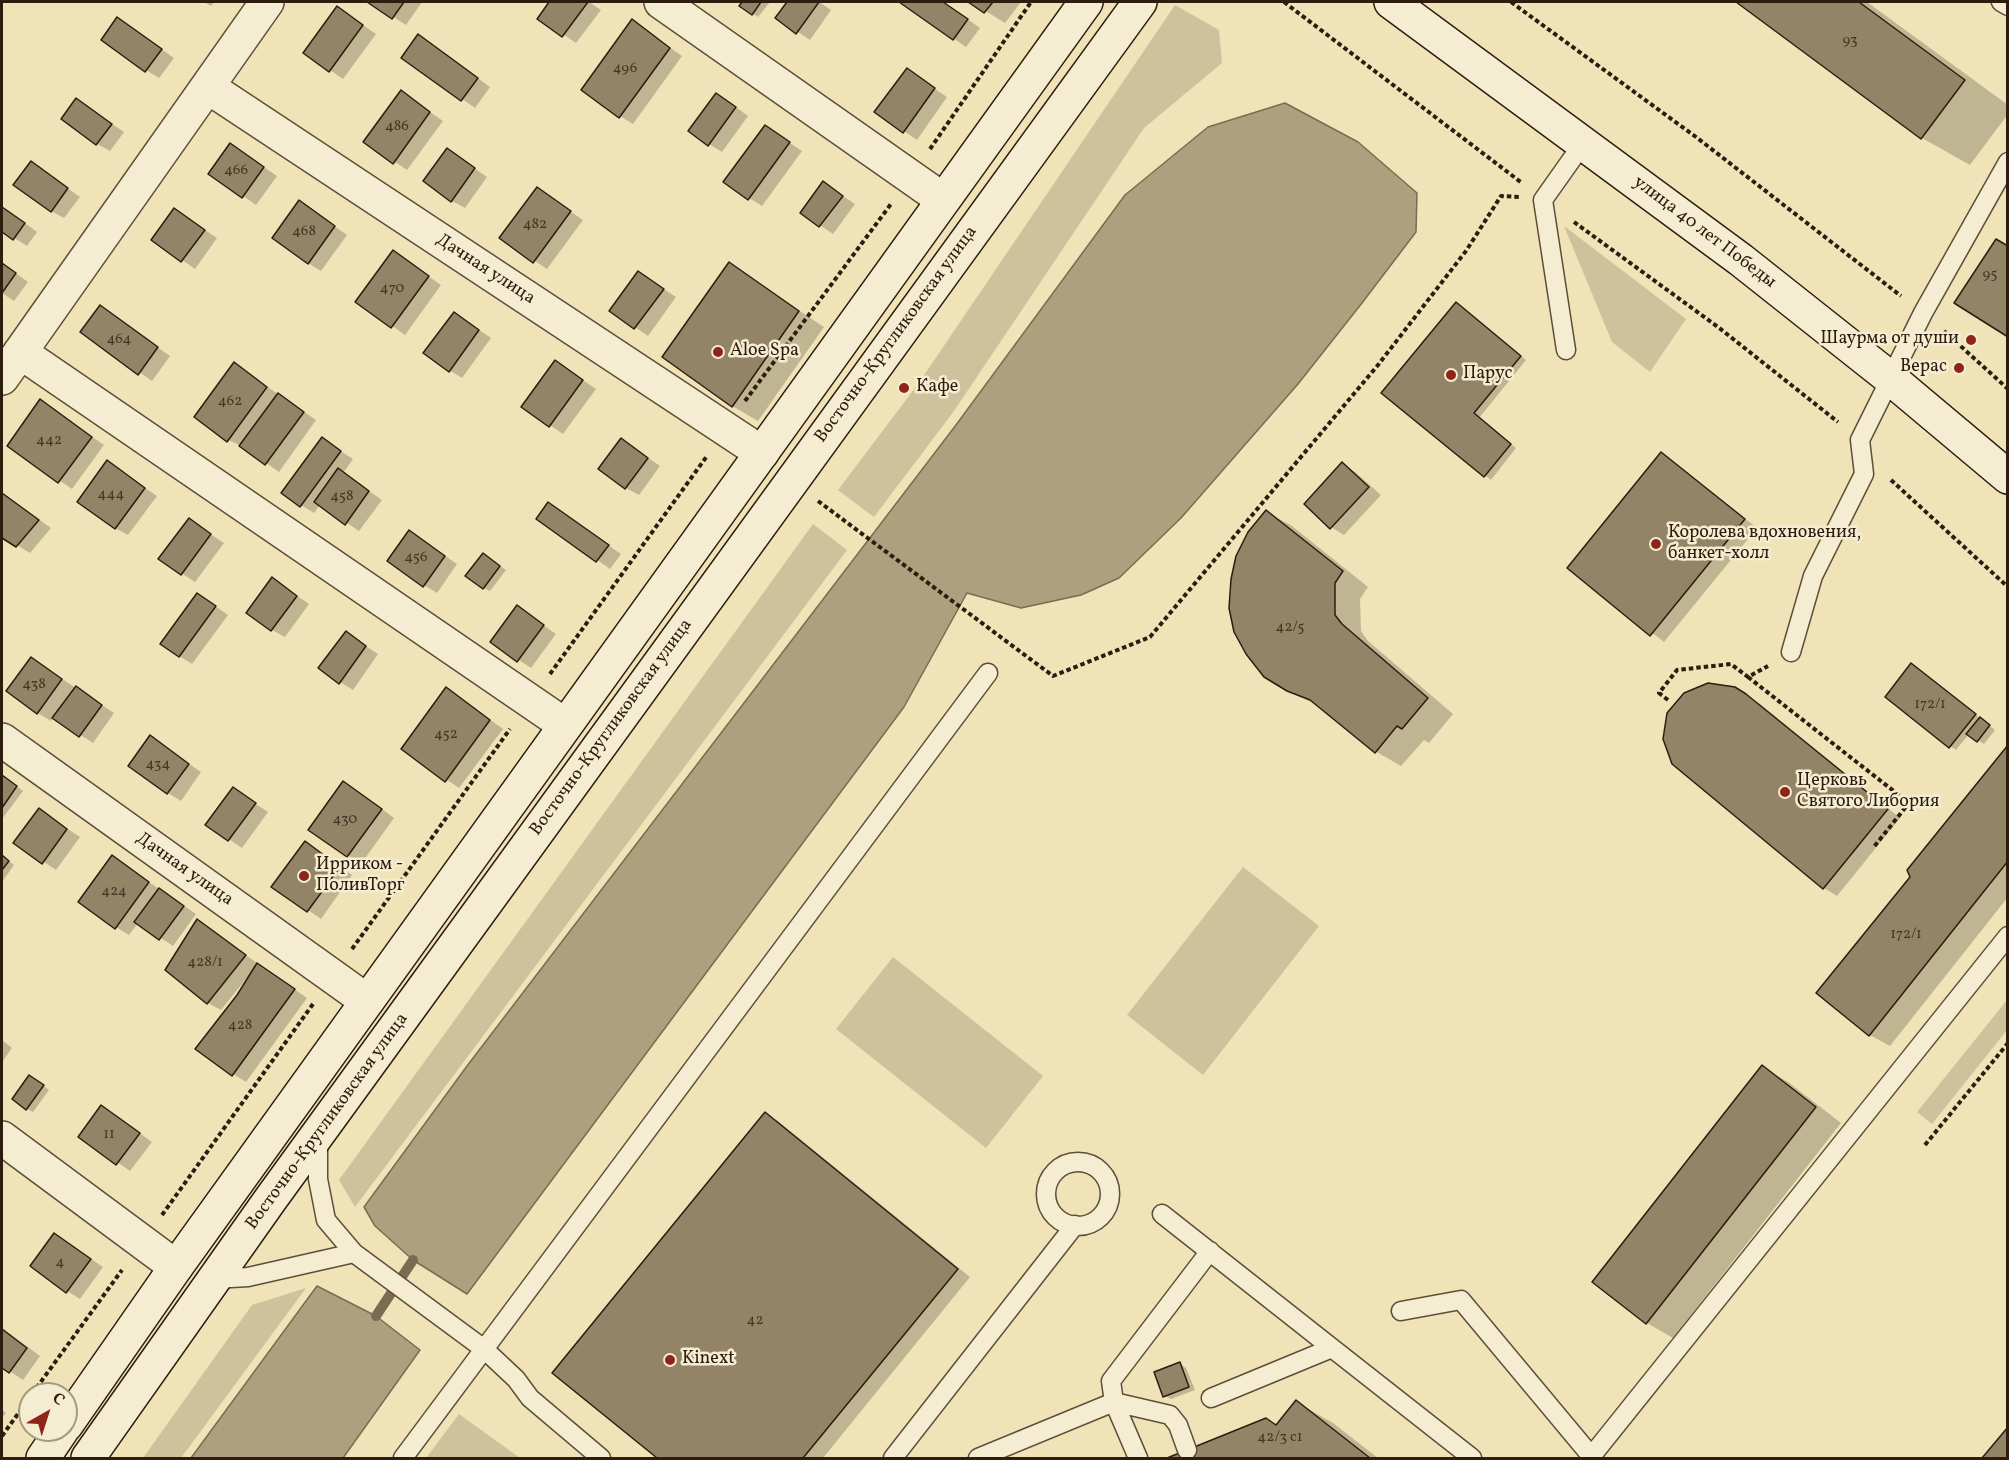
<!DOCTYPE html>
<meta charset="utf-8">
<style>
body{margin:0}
#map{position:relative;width:2009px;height:1460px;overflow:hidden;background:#f0e3b8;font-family:Vollkorn,serif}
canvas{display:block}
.frame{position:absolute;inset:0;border:3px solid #2e1c0f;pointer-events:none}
.north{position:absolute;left:18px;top:1382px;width:60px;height:60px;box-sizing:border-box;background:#f5edd1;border:2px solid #a59983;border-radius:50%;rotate:39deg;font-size:16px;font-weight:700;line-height:24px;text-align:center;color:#2e1c0f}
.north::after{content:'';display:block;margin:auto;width:21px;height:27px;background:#8f2418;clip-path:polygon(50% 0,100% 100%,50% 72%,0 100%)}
</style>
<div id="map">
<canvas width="2009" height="1460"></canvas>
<div class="frame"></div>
<div class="north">С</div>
</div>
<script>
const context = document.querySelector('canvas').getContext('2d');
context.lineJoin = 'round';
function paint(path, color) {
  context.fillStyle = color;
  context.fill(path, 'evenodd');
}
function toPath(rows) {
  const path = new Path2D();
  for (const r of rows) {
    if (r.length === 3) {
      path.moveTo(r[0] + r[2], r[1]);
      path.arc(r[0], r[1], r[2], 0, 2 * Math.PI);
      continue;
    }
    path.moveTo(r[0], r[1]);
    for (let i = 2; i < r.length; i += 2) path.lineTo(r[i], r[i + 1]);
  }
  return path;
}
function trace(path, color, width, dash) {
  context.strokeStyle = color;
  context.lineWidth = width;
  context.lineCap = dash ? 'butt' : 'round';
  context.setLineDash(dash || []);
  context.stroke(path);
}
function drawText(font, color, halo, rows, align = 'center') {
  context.font = font + ' Vollkorn,serif';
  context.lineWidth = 5;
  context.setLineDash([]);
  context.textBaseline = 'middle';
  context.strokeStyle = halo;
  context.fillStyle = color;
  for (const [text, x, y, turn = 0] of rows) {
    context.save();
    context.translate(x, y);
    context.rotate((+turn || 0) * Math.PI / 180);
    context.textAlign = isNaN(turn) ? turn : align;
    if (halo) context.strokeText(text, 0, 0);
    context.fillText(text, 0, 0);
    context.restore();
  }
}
paint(toPath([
 [1175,5,1219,30,1222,63,1144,128,954,411,874,517,838,490,918,384],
 [1564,226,1686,319,1650,372,1612,342],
 [813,524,847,550,355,1207,339,1180],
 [1243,867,1319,926,1203,1075,1127,1015],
 [893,957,1043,1076,986,1148,836,1029],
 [2007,1000,2007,1030,1932,1124,1917,1112],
 [306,1288,181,1458,143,1458,252,1305],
 [459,1414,520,1458,426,1458]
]), '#cfc19b');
const water = toPath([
 [1285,103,1358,142,1417,193,1416,232,1362,303,1298,384,1181,518,1119,578,1081,595,1021,608,967,593,904,707,467,1294,413,1260,375,1226,364,1207,467,1066,956,425,1125,195,1208,127,1285,103],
 [317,1286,376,1316,420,1350,343,1458,191,1458,317,1286]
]);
paint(water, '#ae9f7f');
trace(water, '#7b6b52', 1.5);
paint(toPath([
 [204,2,214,2,211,6],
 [370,2,422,2,406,25],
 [551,2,589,2,601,10,576,43,539,18],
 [744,2,770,2,758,17,741,6],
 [789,2,819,2,831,10,810,40,777,18],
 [902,2,944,2,980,28,966,47],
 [971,2,1021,2,1005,23],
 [1738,2,1867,2,2008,105,2008,114,1970,165,1922,138],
 [338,8,376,34,343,79,305,53],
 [118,19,174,58,159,78,146,70],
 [632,21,682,56,633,124,620,116],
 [431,44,490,87,475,108,403,57],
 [907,70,947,97,917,140,876,112],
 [401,92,443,121,407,170,365,142],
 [76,100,124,132,110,151,97,144],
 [729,102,748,116,722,152,709,144],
 [766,127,802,151,762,206,749,198],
 [231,145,277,176,256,205,210,173],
 [448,150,487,177,465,208,452,201],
 [31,163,80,197,64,218,51,211],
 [824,183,855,204,833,234,802,213],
 [537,189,583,220,547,269,501,238],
 [300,202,347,235,321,271,308,263],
 [2,206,37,232,27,246,2,230],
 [175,210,217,238,195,269,153,240],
 [393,252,441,285,405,335,357,301],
 [2,263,28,282,14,301,2,293],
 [729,264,824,327,758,421,732,406],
 [639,273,676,297,648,336,611,311],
 [100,307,170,356,152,381,82,332],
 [1462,307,1526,360,1479,418,1516,448,1491,480,1383,393],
 [454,313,491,338,462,378,449,370],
 [556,362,596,389,563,434,524,407],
 [234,364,316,420,279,472,242,446,228,440],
 [41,401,104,445,72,489,9,446],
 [322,439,353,459,343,473,382,500,359,531,320,505,314,513,301,505],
 [634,448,660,466,639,495,626,488],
 [1662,454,1757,528,1664,642,1569,568],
 [107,462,157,496,128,535,115,528],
 [1342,464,1355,472,1381,495,1344,535,1331,527],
 [2,493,51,528,30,553,2,536],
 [549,504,621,554,610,569,538,518],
 [1266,512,1292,526,1368,587,1360,599,1361,631,1368,641,1453,714,1429,743,1424,740,1401,766,1375,751,1323,708,1288,690],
 [189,520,224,543,195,582,160,559],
 [410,532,457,564,437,593,424,585],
 [489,558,506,570,490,591,484,588],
 [272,579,309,604,285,637,272,630],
 [211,603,228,615,192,664,179,656],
 [517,607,556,634,531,668,492,642],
 [346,633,378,654,353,690,340,682],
 [44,667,114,713,93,743,53,717,51,721,38,713,8,691],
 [1917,668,1995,730,1984,744,1969,734,1956,750,1950,746],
 [1734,689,1760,704,1900,818,1837,896,1824,888,1673,764],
 [459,697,503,729,459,788,403,749],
 [150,737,201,772,181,801,168,793],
 [2008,747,2008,897,1890,1046,1870,1035,1911,877],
 [2,776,23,791,2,819],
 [233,789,268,812,242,848,207,824],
 [356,790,394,818,361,864,310,830],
 [39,810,80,837,56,870,16,843],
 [305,843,352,875,321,919,274,886],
 [2,856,14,865,2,882],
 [112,857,196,914,173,946,138,923,129,935,116,927],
 [197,921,307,998,246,1082,233,1074,238,996,248,981,246,979,221,1010,208,1003],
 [2,1040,12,1048,2,1062],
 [1762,1067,1788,1082,1841,1123,1673,1338,1647,1323],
 [36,1080,49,1090,33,1112,27,1109],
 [765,1114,778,1121,970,1277,823,1458,659,1458,554,1373],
 [114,1115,152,1142,130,1171,80,1136],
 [55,1235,103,1267,80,1299,67,1291],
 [2,1328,40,1356,23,1380,2,1366],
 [1180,1364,1186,1368,1195,1390,1171,1399,1165,1396],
 [1296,1402,1333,1423,1378,1458,1170,1458,1266,1419,1278,1426],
 [2,1410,6,1413,2,1418]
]), '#0003');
trace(toPath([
 [376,1316,413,1260]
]), '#7b6b52', 10);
const building = toPath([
 [367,2,404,2,392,19,367,2],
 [549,2,588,2,562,37,537,19,549,2],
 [742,2,761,2,752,15,739,6,742,2],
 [787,2,819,2,796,34,775,18,787,2],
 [899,2,943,2,968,19,953,40,899,2],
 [968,2,993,2,984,13,968,2],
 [1736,2,1859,2,1965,80,1921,139,1736,2],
 [337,6,363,25,329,72,303,53,337,6],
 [117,17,162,49,145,72,101,40,117,17],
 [632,19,670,48,619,118,581,90,632,19],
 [418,34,478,78,461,101,401,58,418,34],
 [907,68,935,88,903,133,874,112,907,68],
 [401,90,430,112,393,164,363,142,401,90],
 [716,93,736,107,708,146,688,131,716,93],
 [76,98,112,124,96,145,61,119,76,98],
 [765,125,790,142,748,200,723,182,765,125],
 [230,143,264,167,242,198,208,174,230,143],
 [447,148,475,168,451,202,423,181,447,148],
 [31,161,68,188,51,212,13,185,31,161],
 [823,181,843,196,819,227,800,213,823,181],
 [537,187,571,211,533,263,499,238,537,187],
 [299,200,335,226,308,264,272,238,299,200],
 [2,207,25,223,13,240,2,232,2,207],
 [174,208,205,230,181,262,151,240,174,208],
 [1996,239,2008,246,2008,337,1954,303,1996,239],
 [393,250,429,276,391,328,355,302,393,250],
 [729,262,799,311,732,407,662,357,729,262],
 [2,263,16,273,2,293,2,263],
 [638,271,664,289,634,329,609,311,638,271],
 [1456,302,1521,356,1474,413,1511,444,1484,477,1381,393,1456,302],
 [100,305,158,347,138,375,80,332,100,305],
 [454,312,479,330,449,372,423,353,454,312],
 [555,360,583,380,549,427,521,407,555,360],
 [234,362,267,387,227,442,194,417,234,362],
 [278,393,304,412,265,465,239,446,278,393],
 [40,399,92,437,58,483,7,446,40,399],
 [322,437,341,451,300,507,281,493,322,437],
 [621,438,648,458,625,489,598,469,621,438],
 [1661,452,1745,519,1650,636,1567,568,1661,452],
 [107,460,145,488,115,529,77,502,107,460],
 [1342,462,1369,487,1330,529,1304,504,1342,462],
 [338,468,369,491,345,525,314,502,338,468],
 [2,493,39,520,16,547,2,538,2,493],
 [548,502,609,545,596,562,536,519,548,502],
 [1266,510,1343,571,1335,583,1335,615,1342,624,1428,698,1402,729,1397,726,1375,753,1310,700,1287,691,1264,677,1246,654,1234,632,1229,608,1231,579,1236,556,1248,532,1266,510],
 [189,518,211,534,181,575,158,559,189,518],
 [409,530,445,556,423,587,387,561,409,530],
 [483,553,500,566,483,589,465,576,483,553],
 [272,577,297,596,271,631,246,613,272,577],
 [197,593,216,606,179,657,160,644,197,593],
 [517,605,544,625,517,662,490,642,517,605],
 [346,631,366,646,339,684,318,668,346,631],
 [31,657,62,679,37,714,6,691,31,657],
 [1911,663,1976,714,1949,748,1885,697,1911,663],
 [1708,683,1735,687,1746,694,1888,809,1823,889,1672,764,1663,739,1667,713,1684,693,1708,683],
 [76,686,102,705,79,737,52,718,76,686],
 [446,687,490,720,445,782,401,749,446,687],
 [1980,717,1990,725,1977,742,1966,734,1980,717],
 [150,735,189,764,167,794,128,766,150,735],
 [2008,745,2008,861,1869,1036,1816,993,1910,877,1907,870,2008,745],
 [2,775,17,786,2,808,2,775],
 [343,781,382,809,347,857,308,830,343,781],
 [233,787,256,803,228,841,205,825,233,787],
 [39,808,67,829,42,864,13,843,39,808],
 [305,841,340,867,307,912,271,887,305,841],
 [2,855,9,861,2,870,2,855],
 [112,855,149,882,115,929,78,902,112,855],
 [159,888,184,906,159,940,134,922,159,888],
 [197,919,246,955,207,1004,165,970,197,919],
 [257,963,295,989,232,1076,195,1049,237,995,257,963],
 [1762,1065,1816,1107,1646,1324,1592,1282,1762,1065],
 [29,1075,44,1085,26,1110,12,1099,29,1075],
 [101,1105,140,1133,116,1165,78,1137,101,1105],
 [765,1112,958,1269,803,1458,657,1458,552,1373,765,1112],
 [54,1233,91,1259,66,1293,30,1266,54,1233],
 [2,1329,27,1348,9,1373,2,1368,2,1329],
 [1180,1362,1189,1387,1163,1397,1154,1372,1180,1362],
 [1296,1400,1370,1458,1167,1458,1266,1418,1276,1425,1296,1400],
 [2008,1427,2008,1458,1982,1458,2008,1427]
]);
paint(building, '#938367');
trace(building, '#2e1c0f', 1.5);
const lane = toPath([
 [2001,2,2008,6],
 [1566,350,1543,200,1584,142],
 [1791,652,1813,576,1864,474,1860,440,1923,313,2008,162],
 [318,1138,318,1179,326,1220,354,1253,484,1349,516,1379,530,1398,601,1458],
 [1078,1194,32],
 [1162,1214,1332,1348],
 [214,1279,248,1277,354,1253],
 [1401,1311,1461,1300,1592,1457],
 [1211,1398,1332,1348,1472,1458],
 [1187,1450,1178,1425,1170,1415,1114,1402,1111,1381,1210,1251],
 [403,1458,988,673],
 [893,1458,1075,1225],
 [978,1458,1114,1402,1138,1458],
 [1590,1458,2008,936]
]);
const street = toPath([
 [661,2,942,199],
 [208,87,762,453],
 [20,352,565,725],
 [2,378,267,2],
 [2,740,367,1001],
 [2,1138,176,1267]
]);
const secondary = toPath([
 [1391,2,1741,260,1890,378,2008,477],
 [66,1425,176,1267,1086,2],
 [43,1458,62,1430],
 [88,1458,270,1200,1140,2]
]);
trace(lane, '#5e4e39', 21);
trace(street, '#5e4e39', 36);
trace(secondary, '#2e1c0f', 36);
trace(toPath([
 [1284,2,1522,183],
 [1511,2,1696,137,1901,296],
 [930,149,1031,2],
 [1574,222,1718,327,1838,422],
 [1944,331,2008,389],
 [745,401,891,204],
 [1891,480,2008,587],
 [818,501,1053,676,1150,637,1378,365,1466,251,1501,196,1519,197],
 [550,674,707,456],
 [1748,677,1909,803,1873,848],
 [1668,700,1659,693,1677,670,1731,664,1748,677,1768,666],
 [352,949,510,729],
 [1925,1145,2008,1043],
 [162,1215,313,1004],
 [32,1394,122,1270],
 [2,1436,30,1397]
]), '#2e1c0f', 4, [4.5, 3]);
trace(lane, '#f5edd1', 18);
trace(street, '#f5edd1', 33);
trace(secondary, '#f5edd1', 33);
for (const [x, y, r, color] of [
 [1971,340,6,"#8f2418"],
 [718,352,6,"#8f2418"],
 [1959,368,6,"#8f2418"],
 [1451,375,6,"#8f2418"],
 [904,388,6,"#8f2418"],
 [1656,544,6,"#8f2418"],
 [1785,792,6,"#8f2418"],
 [304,876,6,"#8f2418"],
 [670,1360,6,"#8f2418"]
]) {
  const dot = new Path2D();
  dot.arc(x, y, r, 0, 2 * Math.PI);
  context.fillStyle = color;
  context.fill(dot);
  trace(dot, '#f5edd1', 2);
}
drawText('15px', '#473625', null, [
 ["93",1850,41],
 ["496",625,69],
 ["486",397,127],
 ["466",236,171],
 ["482",535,225],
 ["468",304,232],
 ["95",1990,275],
 ["470",392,289],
 ["464",119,340],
 ["462",230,402],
 ["442",49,441],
 ["444",111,495],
 ["458",342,497],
 ["456",416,558],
 ["42/5",1290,628],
 ["438",34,685],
 ["172/1",1930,705],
 ["452",446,735],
 ["434",158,765],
 ["430",345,820],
 ["424",114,892],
 ["172/1",1906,935],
 ["428/1",205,963],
 ["428",240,1026],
 ["11",109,1135],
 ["4",60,1263],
 ["42",755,1321],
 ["42/3 с1",1280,1438]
]);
drawText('18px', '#2e1c0f', '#f5edd1', [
 ["улица 40 лет Победы",1704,233,37],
 ["Дачная улица",485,270,33],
 ["Восточно-Кругликовская улица",897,335,-54],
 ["Восточно-Кругликовская улица",612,728,-54],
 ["Дачная улица",184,870,35],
 ["Восточно-Кругликовская улица",328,1122,-54]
]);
drawText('18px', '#2e1c0f', '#f5edd1', [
 ["Шаурма от души",1959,340,"right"],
 ["Aloe Spa",730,352],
 ["Верас",1947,368,"right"],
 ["Парус",1463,375],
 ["Кафе",916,388],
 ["Королева вдохновения,",1668,534],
 ["банкет-холл",1668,555],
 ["Церковь",1797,782],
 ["Святого Либория",1797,803],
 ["Ирриком -",316,866],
 ["ПоливТорг",316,887],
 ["Kinext",682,1360]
], 'left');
</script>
